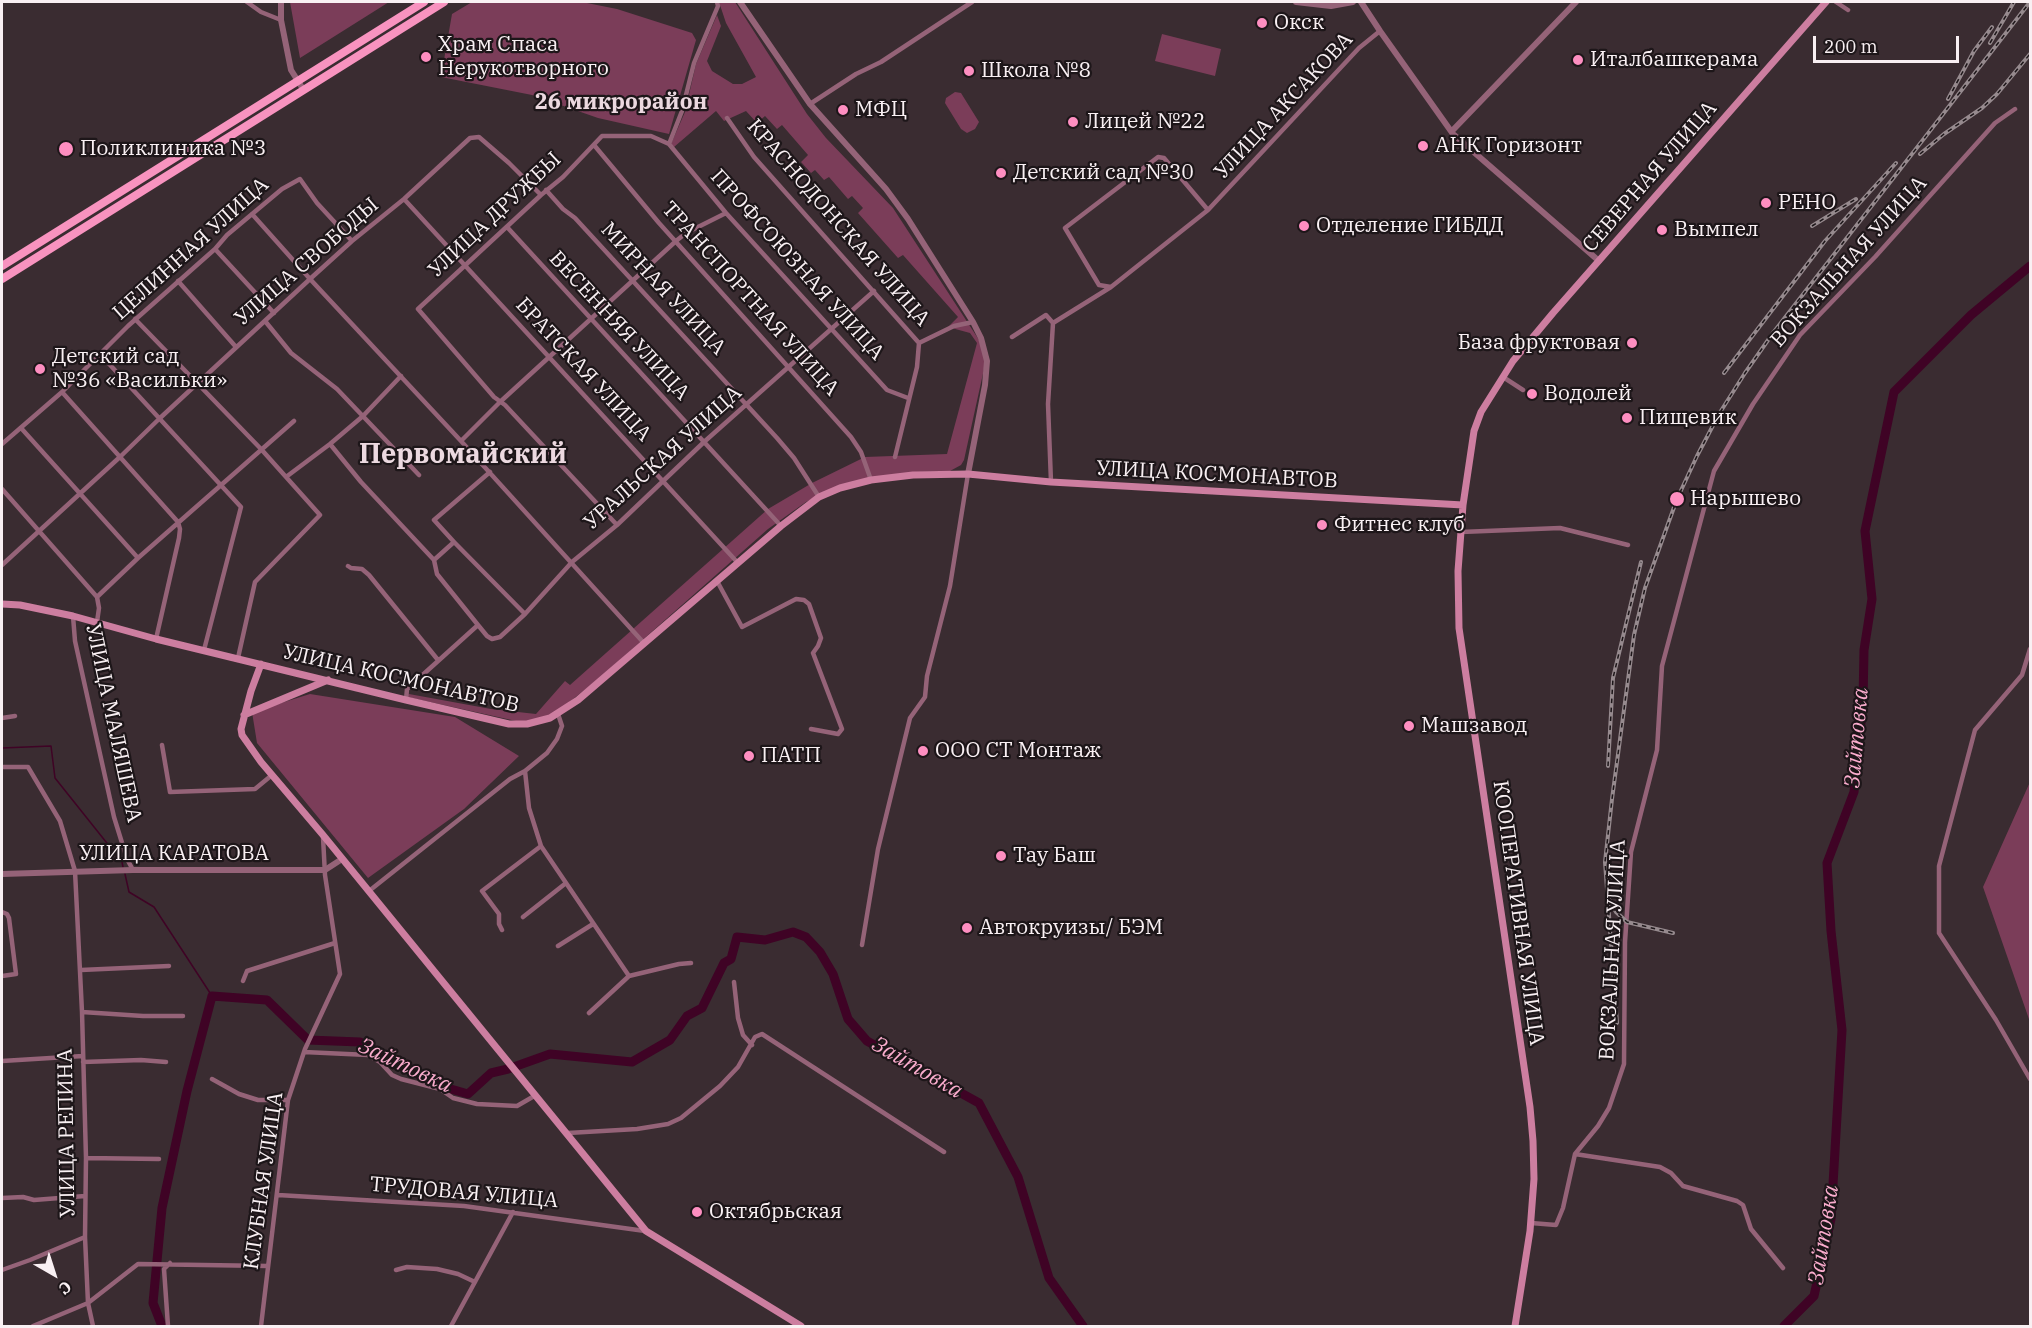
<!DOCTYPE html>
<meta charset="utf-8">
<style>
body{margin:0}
#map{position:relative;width:2032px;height:1328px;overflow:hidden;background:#3a2c31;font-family:"IBM Plex Serif",serif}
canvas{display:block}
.frame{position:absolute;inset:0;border:3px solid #f9f0f3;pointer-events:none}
.north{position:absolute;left:24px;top:1244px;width:60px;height:60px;-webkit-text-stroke:4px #1d1619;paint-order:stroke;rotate:141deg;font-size:16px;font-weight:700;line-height:24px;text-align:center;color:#f9f0f3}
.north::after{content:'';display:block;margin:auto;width:21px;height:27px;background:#f9f0f3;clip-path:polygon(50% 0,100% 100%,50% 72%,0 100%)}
.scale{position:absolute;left:1813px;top:36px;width:146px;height:27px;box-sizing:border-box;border:3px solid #f9f0f3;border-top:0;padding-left:8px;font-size:18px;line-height:21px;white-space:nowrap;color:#f9f0f3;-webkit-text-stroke:4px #1d1619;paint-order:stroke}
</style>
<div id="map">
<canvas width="2032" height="1328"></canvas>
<div class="frame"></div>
<div class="north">С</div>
<div class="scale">200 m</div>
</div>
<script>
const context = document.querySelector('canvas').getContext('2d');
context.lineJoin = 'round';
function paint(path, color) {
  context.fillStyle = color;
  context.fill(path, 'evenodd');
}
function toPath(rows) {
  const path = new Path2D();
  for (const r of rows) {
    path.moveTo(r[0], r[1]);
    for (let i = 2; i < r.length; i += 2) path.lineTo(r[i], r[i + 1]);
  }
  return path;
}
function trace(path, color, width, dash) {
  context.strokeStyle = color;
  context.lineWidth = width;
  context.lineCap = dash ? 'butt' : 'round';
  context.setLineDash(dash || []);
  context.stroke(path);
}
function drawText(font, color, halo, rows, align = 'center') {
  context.font = font + ' "IBM Plex Serif",serif';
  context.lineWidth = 4.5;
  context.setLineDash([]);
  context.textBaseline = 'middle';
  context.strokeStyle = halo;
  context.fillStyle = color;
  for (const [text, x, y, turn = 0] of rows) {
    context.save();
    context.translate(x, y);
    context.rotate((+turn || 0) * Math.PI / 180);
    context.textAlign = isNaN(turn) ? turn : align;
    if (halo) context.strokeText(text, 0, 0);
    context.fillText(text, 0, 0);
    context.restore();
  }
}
paint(toPath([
 [290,2,389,2,300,58],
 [472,2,582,2,617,9,692,33,696,40,669,134,598,118,532,95,441,77,452,14],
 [719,2,735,2,807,114,826,138,893,208,979,340,985,360,984,369,964,460,961,465,950,471,913,472,825,492,806,502,768,529,596,681,555,713,530,721,516,721,412,698,406,696,409,694,491,709,536,714,565,681,570,685,768,509,812,483,865,457,947,454,977,343,970,333,948,327,958,317,903,255,898,258,858,213,863,208,852,196,848,199,829,177,824,180,815,170,811,173,801,162,808,155,782,125,777,129,765,116,757,123,746,111,724,121,716,111,674,147,671,144,685,112,696,64,717,15,721,26,707,61,712,71,733,84,742,84,756,77,726,23],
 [1162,34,1221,49,1215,76,1155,61],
 [955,92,961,93,979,122,975,129,967,133,961,129,945,103,946,98],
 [310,694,455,717,519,756,464,809,368,878,257,743,252,712],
 [2030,782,2030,1022,1983,887]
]), '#7b3d59');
trace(toPath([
 [2,748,51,746,55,778,122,862,123,867],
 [125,874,129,892,154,907,212,996]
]), '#3f0325', 1.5);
trace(toPath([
 [162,1326,153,1303,162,1208,187,1091,212,996,267,1000,308,1040,360,1042,437,1085,468,1094,491,1073,508,1069,550,1054,632,1062,670,1040,687,1016,702,1008,724,963,731,959,737,937,765,940,793,932,806,937,820,952,833,974,848,1019,867,1041,979,1103,1018,1177,1049,1278,1083,1326],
 [1784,1326,1814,1296,1831,1219,1842,1030,1831,931,1827,863,1854,792,1863,702,1864,650,1872,599,1865,531,1894,392,1971,315,2030,266]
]), '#3f0325', 9);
trace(toPath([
 [247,2,261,12,281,20],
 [1836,2,1848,10],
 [810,104,856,74,881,62,972,2],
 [727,118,754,157,919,343,917,367,895,457],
 [669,144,726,213,887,390,908,398],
 [594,145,659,223,851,437,861,452,871,480],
 [546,190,563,209,575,218,777,438,794,458,819,497],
 [404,199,738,563],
 [252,214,310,279,461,441,643,642],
 [507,227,781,526],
 [215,249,274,313],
 [178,281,236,347],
 [1111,287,1099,285,1065,228,1158,157,1164,158,1208,210],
 [135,319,261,449,320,515,255,582,238,658],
 [265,321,291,353,337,389,419,475],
 [1012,337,1046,315,1053,323],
 [919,343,954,326,973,322],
 [100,354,241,507,204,650],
 [1503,377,1523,390],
 [62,392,178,522,180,529,179,538,156,639],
 [21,428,138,558],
 [461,441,500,402,676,241,686,233,726,213],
 [2,444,62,392,128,326,215,249,227,235,282,189,300,179,317,203,352,241],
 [330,444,361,482,434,560,454,542,434,520,490,472],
 [286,477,330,444,363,416,401,376],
 [1051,482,1048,404,1053,323,1111,287,1208,210,1359,48,1380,31],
 [2,489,97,597,99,608,97,622],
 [617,525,505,405,494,397,418,309,541,195,563,177,602,136,651,136,669,144,682,111,694,63,718,6,717,2],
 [1461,532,1560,528,1628,545],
 [454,542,525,614],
 [2,565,121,456,159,419,310,279,352,241,404,199,470,138,479,137,509,163,541,195],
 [348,566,351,568,362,569,369,575,438,660],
 [717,581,742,627,796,599,804,600,809,604,821,638,818,646,813,653,842,729,838,734,811,729],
 [97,597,138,558,294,421],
 [73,616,75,641,114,817,127,859,133,870],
 [478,625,487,636,492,639,500,637,525,614,572,562,617,525,704,442,874,291],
 [2030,649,2022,675,1975,730,1939,866,1939,933,1996,1020,2030,1079],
 [406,700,407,689,478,625,437,574,434,560],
 [558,714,562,726,557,739,547,753,525,771,529,808,541,846,629,976,589,1013],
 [2,718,15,716],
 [162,745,170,792,255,789,272,775],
 [2,767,28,767,60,821,75,871,82,1012,86,1158,85,1237,88,1303,93,1326],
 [369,891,510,779,525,771],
 [2,912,7,914,9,918,16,974,2,976],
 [523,917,566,883],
 [502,930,499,924,499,914,482,891,541,846],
 [862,945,878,849,910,718,925,697,927,676,950,586,968,474],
 [558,946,593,924],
 [81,970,169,966],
 [629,976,679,964,691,963],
 [243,981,247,971,335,943],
 [734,982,738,1018,743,1035,752,1045],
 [82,1012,143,1016,183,1016],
 [304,1052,368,1055,380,1062,392,1075,401,1079,440,1089,453,1098,477,1104,517,1106,536,1095],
 [2,1061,83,1056],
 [83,1062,141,1060,166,1062],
 [212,1079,239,1094,258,1100,288,1100],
 [568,1133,637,1129,668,1124,681,1118,720,1086,738,1067,755,1037,762,1034,944,1152],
 [1575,1154,1660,1167,1671,1173,1683,1186,1737,1201,1743,1205,1751,1229,1783,1268],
 [86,1158,159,1159],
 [278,1195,464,1206,645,1231],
 [2,1198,23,1197,34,1200,85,1196],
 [1531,1223,1556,1225,1563,1208,1575,1154,1598,1126,1609,1108,1624,1064,1625,942,1631,852,1657,750,1662,666,1714,471,1753,404,1800,335,1875,257,1995,123,2015,109],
 [2,1270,30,1260,85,1237],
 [396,1270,407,1267,437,1269,458,1274,475,1282],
 [33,1326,88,1303,138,1264,268,1266],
 [168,1326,164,1269,170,1263],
 [261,1326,288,1100,305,1049,340,974,325,875,323,837],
 [451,1326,513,1212]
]), '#956378', 4.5);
trace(toPath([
 [281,2,281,20,291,70,303,89],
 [740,2,810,104,886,189,908,219,973,322,981,338,987,361,985,385,968,474],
 [1296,2,1331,6,1353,2],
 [1361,2,1380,31,1453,134,1599,261],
 [1452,131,1576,2],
 [2,874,133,870,325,870,342,859]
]), '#956378', 6);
trace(toPath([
 [2,604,20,605,73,616,156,639,406,700,509,724,527,724,550,718,578,700,781,526,819,497,840,488,871,480,913,475,968,474,1051,482,1463,505],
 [261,664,251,691,241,729,242,735,261,762,323,835,646,1231,801,1326],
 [244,715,328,680],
 [1515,1326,1530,1231,1534,1179,1533,1141,1530,1107,1459,628,1458,571,1463,505,1474,431,1481,412,1513,361,1553,313,1826,2]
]), '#cd7ea0', 7);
trace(toPath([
 [2,266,424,2],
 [2,279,444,2]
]), '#f893bf', 8);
const rail = toPath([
 [1990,43,2014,2],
 [1948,99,1974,51,1992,27],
 [1920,154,1944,134,1982,108,1997,94,2030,54],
 [1812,226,1856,199],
 [1724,373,1825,241,1896,163],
 [1608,766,1613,678,1641,562],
 [1609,899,1616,912,1627,922,1673,933],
 [1617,1023,1605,862,1612,799,1634,635,1645,588,1677,499,1697,456,1719,414,1745,373,1773,333,2030,2]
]);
trace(rail, '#968a8e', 4);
trace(rail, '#1d1619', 1.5, [4.5]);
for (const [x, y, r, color] of [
 [1262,23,6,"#fd8ec0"],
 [426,57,6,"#fd8ec0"],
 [1578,60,6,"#fd8ec0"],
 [969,71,6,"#fd8ec0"],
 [843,110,6,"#fd8ec0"],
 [1073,122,6,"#fd8ec0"],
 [1423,146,6,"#fd8ec0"],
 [66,149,8,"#fd8ec0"],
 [1001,173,6,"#fd8ec0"],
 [1766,203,6,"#fd8ec0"],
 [1304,226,6,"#fd8ec0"],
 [1662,230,6,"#fd8ec0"],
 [1632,343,6,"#fd8ec0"],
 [40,369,6,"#fd8ec0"],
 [1532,394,6,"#fd8ec0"],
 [1627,418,6,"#fd8ec0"],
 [1677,499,8,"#fd8ec0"],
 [1322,525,6,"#fd8ec0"],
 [1409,726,6,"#fd8ec0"],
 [923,751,6,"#fd8ec0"],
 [749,756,6,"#fd8ec0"],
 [1001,856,6,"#fd8ec0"],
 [967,928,6,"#fd8ec0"],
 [697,1212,6,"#fd8ec0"]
]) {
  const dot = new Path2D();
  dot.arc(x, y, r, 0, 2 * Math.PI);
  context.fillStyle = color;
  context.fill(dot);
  trace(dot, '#1d1619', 2);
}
drawText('21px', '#f9f0f3', '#1d1619', [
 ["Окск",1274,23],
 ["Храм Спаса",438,45],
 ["Нерукотворного",438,69],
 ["Италбашкерама",1590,60],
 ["Школа №8",981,71],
 ["МФЦ",855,110],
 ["Лицей №22",1085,122],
 ["АНК Горизонт",1435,146],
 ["Поликлиника №3",80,149],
 ["Детский сад №30",1013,173],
 ["РЕНО",1778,203],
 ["Отделение ГИБДД",1316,226],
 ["Вымпел",1674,230],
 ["База фруктовая",1620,343,"right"],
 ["Детский сад",52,357],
 ["№36 «Васильки»",52,381],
 ["Водолей",1544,394],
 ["Пищевик",1639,418],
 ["Нарышево",1690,499],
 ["Фитнес клуб",1334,525],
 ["Машзавод",1421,726],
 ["ООО СТ Монтаж",935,751],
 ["ПАТП",761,756],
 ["Тау Баш",1013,856],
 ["Автокруизы/ БЭМ",979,928],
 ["Октябрьская",709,1212]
], 'left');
drawText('21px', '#f9f0f3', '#1d1619', [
 ["УЛИЦА АКСАКОВА",1284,106,-47],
 ["СЕВЕРНАЯ УЛИЦА",1650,177,-49],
 ["УЛИЦА ДРУЖБЫ",495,215,-43],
 ["КРАСНОДОНСКАЯ УЛИЦА",838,223,49],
 ["ЦЕЛИННАЯ УЛИЦА",191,249,-42],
 ["УЛИЦА СВОБОДЫ",307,262,-41],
 ["ВОКЗАЛЬНАЯ УЛИЦА",1849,262,-48],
 ["ПРОФСОЮЗНАЯ УЛИЦА",797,265,48],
 ["МИРНАЯ УЛИЦА",663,289,47],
 ["ТРАНСПОРТНАЯ УЛИЦА",750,299,48],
 ["ВЕСЕННЯЯ УЛИЦА",619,326,47],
 ["БРАТСКАЯ УЛИЦА",583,370,47],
 ["УРАЛЬСКАЯ УЛИЦА",663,458,-42],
 ["УЛИЦА КОСМОНАВТОВ",1217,475,3],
 ["УЛИЦА КОСМОНАВТОВ",401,679,13],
 ["УЛИЦА МАЛЯШЕВА",113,723,78],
 ["УЛИЦА КАРАТОВА",174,854],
 ["КООПЕРАТИВНАЯ УЛИЦА",1518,913,82],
 ["ВОКЗАЛЬНАЯ УЛИЦА",1613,950,-87],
 ["УЛИЦА РЕПИНА",67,1133,-91],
 ["КЛУБНАЯ УЛИЦА",264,1181,-82],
 ["ТРУДОВАЯ УЛИЦА",464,1193,5]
]);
drawText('bold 22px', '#ecd9e0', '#1d1619', [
 ["26 микрорайон",621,103]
]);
drawText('italic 22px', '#faaccd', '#1d1619', [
 ["Зайтовка",1857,738,-85],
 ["Зайтовка",405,1066,25],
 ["Зайтовка",917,1068,30],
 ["Зайтовка",1824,1235,-81]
]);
drawText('bold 27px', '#ecd9e0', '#1d1619', [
 ["Первомайский",463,455]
]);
</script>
